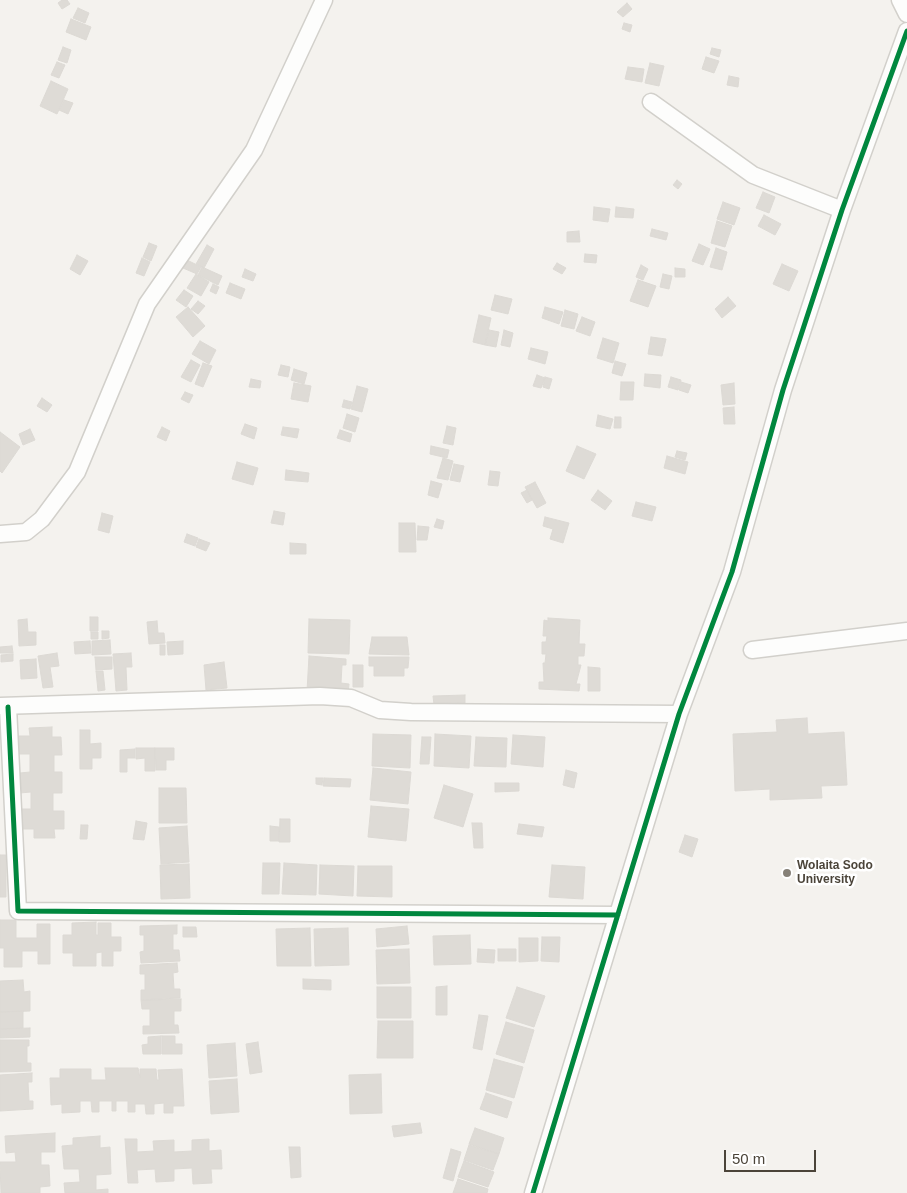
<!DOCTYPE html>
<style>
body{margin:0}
#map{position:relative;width:907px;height:1193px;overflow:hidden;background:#f4f2ee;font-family:Arial,sans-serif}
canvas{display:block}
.scale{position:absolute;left:724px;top:1150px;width:92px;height:22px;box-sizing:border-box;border:2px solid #4b4439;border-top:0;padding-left:6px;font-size:15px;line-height:18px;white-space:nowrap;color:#4b4439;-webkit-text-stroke:4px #fff;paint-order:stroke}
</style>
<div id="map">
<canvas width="907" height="1193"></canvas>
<div class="scale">50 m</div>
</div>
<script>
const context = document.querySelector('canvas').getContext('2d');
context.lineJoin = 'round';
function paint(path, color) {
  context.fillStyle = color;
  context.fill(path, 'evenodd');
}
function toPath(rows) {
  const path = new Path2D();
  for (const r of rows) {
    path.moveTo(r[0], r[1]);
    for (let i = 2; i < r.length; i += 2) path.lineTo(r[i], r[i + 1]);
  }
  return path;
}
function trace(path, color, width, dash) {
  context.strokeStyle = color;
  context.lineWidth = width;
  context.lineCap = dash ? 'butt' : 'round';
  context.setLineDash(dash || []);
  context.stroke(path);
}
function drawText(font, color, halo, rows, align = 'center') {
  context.font = font + ' Arial,sans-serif';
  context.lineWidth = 5;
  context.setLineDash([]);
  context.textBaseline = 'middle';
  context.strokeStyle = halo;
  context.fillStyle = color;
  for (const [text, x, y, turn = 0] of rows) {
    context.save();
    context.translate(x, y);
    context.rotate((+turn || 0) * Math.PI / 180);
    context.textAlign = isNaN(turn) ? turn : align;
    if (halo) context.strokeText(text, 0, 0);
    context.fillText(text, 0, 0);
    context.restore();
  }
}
const building = toPath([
 [62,0,67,0,70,4,62,9,58,3,62,0],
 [627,3,632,9,623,17,617,12,627,3],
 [78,8,89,13,85,23,73,18,78,8],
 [71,19,91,27,86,40,66,32,71,19],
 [624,23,632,25,630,32,622,29,624,23],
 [63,47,71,50,67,63,58,60,63,47],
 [712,48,721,50,719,57,710,54,712,48],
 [706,57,719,61,714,73,702,69,706,57],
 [57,62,65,65,59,78,51,75,57,62],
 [650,63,664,66,659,86,645,83,650,63],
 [628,67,644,69,642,82,625,79,628,67],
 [729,76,739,78,738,87,727,85,729,76],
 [51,81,68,89,57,114,40,106,51,81],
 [64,100,73,103,68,114,59,110,64,100],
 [677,180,682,184,678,189,673,185,677,180],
 [763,192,775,197,769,213,756,208,763,192],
 [723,202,740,208,734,225,717,219,723,202],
 [594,207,610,209,608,222,593,220,594,207],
 [616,207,634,209,633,218,615,217,616,207],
 [764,215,781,224,775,235,758,226,764,215],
 [717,221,732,226,725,247,711,243,717,221],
 [652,229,668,233,666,240,650,236,652,229],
 [579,231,580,242,567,242,567,232,579,231],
 [149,243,157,246,151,261,143,257,149,243],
 [699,244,710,249,703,265,692,261,699,244],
 [207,245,214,249,204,268,196,264,207,245],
 [716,248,727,252,722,270,710,267,716,248],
 [585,254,597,255,596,263,584,262,585,254],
 [77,255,88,261,80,275,70,269,77,255],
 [142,258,150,262,144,276,136,273,142,258],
 [187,260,201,267,197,274,183,268,187,260],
 [557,263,566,268,562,274,553,269,557,263],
 [782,264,798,271,789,291,773,284,782,264],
 [641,265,648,269,643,280,636,277,641,265],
 [202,267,222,276,218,285,198,275,202,267],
 [675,268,685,269,685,277,675,277,675,268],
 [245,269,256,274,253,281,242,277,245,269],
 [196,274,209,282,201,296,187,288,196,274],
 [663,274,672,276,669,289,660,287,663,274],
 [638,280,656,286,648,307,630,301,638,280],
 [230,283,245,289,241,299,226,293,230,283],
 [213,284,219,287,216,294,210,291,213,284],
 [184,290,193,296,186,307,176,300,184,290],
 [495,295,512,299,508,314,491,310,495,295],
 [728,297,736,306,722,318,715,309,728,297],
 [198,301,205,306,198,314,191,309,198,301],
 [188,307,205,326,193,337,176,317,188,307],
 [545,307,563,312,559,324,542,318,545,307],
 [565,310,578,314,574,329,561,326,565,310],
 [479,315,491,318,485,345,473,342,479,315],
 [582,317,595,322,590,336,576,331,582,317],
 [489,330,499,332,496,347,485,345,489,330],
 [504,330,513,333,510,347,501,345,504,330],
 [651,337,666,339,662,356,648,354,651,337],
 [603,338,619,343,613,363,597,358,603,338],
 [200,341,216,350,209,364,192,354,200,341],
 [531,348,548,352,545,364,528,359,531,348],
 [191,360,200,365,191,382,181,377,191,360],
 [615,361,626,364,622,376,612,373,615,361],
 [203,363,212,366,203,387,195,384,203,363],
 [281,365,290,367,288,377,278,375,281,365],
 [294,369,307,373,304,384,291,380,294,369],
 [645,374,661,375,660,388,644,386,645,374],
 [537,375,545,378,541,388,533,386,537,375],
 [545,377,552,379,549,389,543,387,545,377],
 [671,377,681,380,678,390,668,387,671,377],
 [251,379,261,381,260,388,249,387,251,379],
 [621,382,634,382,633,400,620,400,621,382],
 [681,382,691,385,688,393,679,390,681,382],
 [294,383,311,386,308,402,291,399,294,383],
 [734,383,735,404,723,405,721,385,734,383],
 [357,386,368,389,362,412,351,409,357,386],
 [185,392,193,395,189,403,181,399,185,392],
 [42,398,52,405,47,412,37,406,42,398],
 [344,400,352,402,350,409,342,407,344,400],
 [734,407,735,424,724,424,723,408,734,407],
 [347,414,359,418,355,432,343,428,347,414],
 [598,415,613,419,610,429,596,426,598,415],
 [615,417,621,417,621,428,614,428,615,417],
 [245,424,257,428,254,439,241,434,245,424],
 [447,426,456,428,453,445,443,443,447,426],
 [162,427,170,431,166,441,157,437,162,427],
 [283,427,299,429,297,438,281,435,283,427],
 [30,429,35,440,23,445,19,434,30,429],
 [340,430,352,434,350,442,337,438,340,430],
 [0,432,20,447,2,473,0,471,0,432],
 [431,446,449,450,447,458,430,454,431,446],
 [577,446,596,454,584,479,566,471,577,446],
 [677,451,687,453,685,460,675,457,677,451],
 [667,456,688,462,685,474,664,468,667,456],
 [443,458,453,461,448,480,437,478,443,458],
 [237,462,258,468,253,485,232,479,237,462],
 [454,464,464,466,460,482,450,480,454,464],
 [286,470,309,473,308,482,285,480,286,470],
 [490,471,500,472,498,486,488,485,490,471],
 [431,481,442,484,438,498,428,495,431,481],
 [535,482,546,503,537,508,525,487,535,482],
 [527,490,532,500,527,503,521,493,527,490],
 [598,490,612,501,605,510,591,500,598,490],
 [636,502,656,507,652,521,632,516,636,502],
 [274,511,285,513,283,525,271,523,274,511],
 [102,513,113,516,109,533,98,530,102,513],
 [545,517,569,523,563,543,550,539,553,529,543,526,545,517],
 [437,519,444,521,442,529,434,527,437,519],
 [399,523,415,523,416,552,399,552,399,523],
 [418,526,429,527,427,540,417,540,418,526],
 [187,534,198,538,195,546,184,542,187,534],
 [199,539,210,543,206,551,196,547,199,539],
 [290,543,306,544,306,554,290,554,290,543],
 [90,617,98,617,98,631,90,631,90,617],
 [548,618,580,620,579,644,585,644,584,656,578,656,578,665,581,665,576,684,580,684,579,691,539,689,539,682,544,682,543,663,545,663,546,654,542,654,542,642,546,642,547,636,543,636,544,620,548,621,548,618],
 [27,619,28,632,36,632,36,645,19,646,18,620,27,619],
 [309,619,350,620,349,654,308,653,309,619],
 [157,621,158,633,164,633,165,643,149,644,147,622,157,621],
 [102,631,109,631,109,638,102,639,102,631],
 [91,632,98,632,98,639,91,639,91,632],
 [372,637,407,637,409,655,369,654,372,637],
 [110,640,111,654,92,655,92,641,110,640],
 [90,641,91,653,75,654,74,642,90,641],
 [183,641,183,654,168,655,167,642,183,641],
 [160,645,165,645,165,655,160,655,160,645],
 [12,646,13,653,0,653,0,647,12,646],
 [57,653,59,666,50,667,53,687,43,688,38,656,57,653],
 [131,653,132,667,126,667,127,690,116,691,113,654,131,653],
 [13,654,13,661,1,662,1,655,13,654],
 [309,656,346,659,346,665,342,665,341,683,349,684,348,694,307,691,309,656],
 [95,657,112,657,112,669,96,670,95,657],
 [369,657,409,657,408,668,404,668,404,676,374,676,374,666,369,666,369,657],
 [36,659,37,678,21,679,20,660,36,659],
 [224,662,227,688,206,690,204,665,224,662],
 [353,665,363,665,363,687,353,687,353,665],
 [588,667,600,668,600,691,588,691,588,667],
 [96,671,103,671,105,690,98,691,96,671],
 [465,695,465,703,434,705,433,696,465,695],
 [807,718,808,734,844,732,847,785,821,786,822,798,770,800,770,789,735,791,733,734,777,732,776,720,807,718],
 [52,727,52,737,61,737,62,755,54,755,54,772,62,772,62,793,53,793,53,811,64,811,64,829,54,829,55,838,34,838,34,829,22,829,21,809,31,809,31,792,20,793,20,773,30,772,30,754,18,754,17,736,30,736,29,728,52,727],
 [80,730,90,730,90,744,101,743,101,758,92,758,92,769,80,769,80,730],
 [373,734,411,735,410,768,372,766,373,734],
 [435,734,471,736,469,768,434,766,435,734],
 [513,735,545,737,543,767,511,764,513,735],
 [422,737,431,737,429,764,420,764,422,737],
 [476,737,507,738,506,767,474,766,476,737],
 [136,748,155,748,155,771,145,771,145,758,136,759,136,748],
 [155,748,174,748,174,760,166,760,166,770,156,770,155,748],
 [135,749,135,758,127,758,127,772,120,772,120,750,135,749],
 [373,768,411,772,408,804,370,800,373,768],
 [566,770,577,773,574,788,563,785,566,770],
 [316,778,323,778,322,785,316,784,316,778],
 [324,778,351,779,350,787,323,786,324,778],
 [495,783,519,783,519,791,495,792,495,783],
 [444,785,473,794,463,827,434,818,444,785],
 [159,788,186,788,187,823,159,823,159,788],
 [371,806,409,809,406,841,368,837,371,806],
 [280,819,290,819,290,842,279,842,280,819],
 [136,821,147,823,144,840,133,839,136,821],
 [472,823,482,823,483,848,474,848,472,823],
 [519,824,544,827,542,837,517,834,519,824],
 [81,825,88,825,87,839,80,839,81,825],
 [187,826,189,862,161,864,159,828,187,826],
 [270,826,279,827,279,841,270,841,270,826],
 [685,835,698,839,692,857,679,852,685,835],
 [0,855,6,855,6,897,0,897,0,855],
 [263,863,280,863,279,894,262,894,263,863],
 [284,863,317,865,316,895,282,894,284,863],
 [189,864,190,898,161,899,160,865,189,864],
 [320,865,354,866,353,896,319,894,320,865],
 [552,865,585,867,583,899,549,897,552,865],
 [358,866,392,866,392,897,357,896,358,866],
 [0,920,16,920,16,938,37,938,37,924,50,924,50,964,38,964,38,951,22,951,22,967,4,967,4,948,0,948,0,920],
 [96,922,96,935,98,935,98,923,111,923,111,937,121,937,121,951,113,951,113,966,102,966,102,952,96,953,96,966,73,966,73,953,63,953,63,935,72,935,72,923,96,922],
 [177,925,177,934,173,934,173,950,179,950,180,961,141,963,140,952,144,951,144,935,140,935,140,926,177,925],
 [407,926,409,944,377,947,376,929,407,926],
 [183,927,196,927,197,937,183,937,183,927],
 [310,928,311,966,277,966,276,929,310,928],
 [348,928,349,965,315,966,314,929,348,928],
 [470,935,471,964,434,965,433,936,470,935],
 [542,937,560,937,559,962,541,961,542,937],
 [519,938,538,938,538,961,519,962,519,938],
 [409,949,410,983,377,984,376,950,409,949],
 [478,949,495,950,494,963,477,962,478,949],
 [498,949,516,949,516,961,498,961,498,949],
 [177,963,178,972,173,973,174,989,180,989,180,998,141,1000,141,990,145,990,145,974,140,974,140,965,177,963],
 [303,979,331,980,331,990,303,989,303,979],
 [23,980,24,992,30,991,30,1011,0,1012,0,981,23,980],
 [447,986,447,1015,436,1015,436,987,447,986],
 [377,987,411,987,411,1018,377,1018,377,987],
 [517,987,545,996,534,1027,506,1018,517,987],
 [181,999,181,1011,174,1011,174,1025,178,1025,179,1033,143,1034,143,1026,150,1026,150,1009,142,1009,141,1000,181,999],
 [23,1011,23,1028,0,1029,0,1012,23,1011],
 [479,1015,488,1016,482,1050,473,1048,479,1015],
 [378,1021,413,1021,413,1058,377,1058,378,1021],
 [506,1022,534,1030,524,1063,496,1054,506,1022],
 [30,1028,30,1037,0,1038,0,1029,30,1028],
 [161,1036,161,1054,143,1054,142,1045,148,1044,148,1037,161,1036],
 [162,1036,175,1036,175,1044,182,1044,182,1054,162,1054,162,1036],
 [0,1040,29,1040,29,1046,27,1046,27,1063,31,1063,31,1071,0,1072,0,1040],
 [258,1042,262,1072,250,1074,246,1044,258,1042],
 [235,1043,237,1076,209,1078,207,1045,235,1043],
 [494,1059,523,1067,514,1098,486,1090,494,1059],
 [105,1068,138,1068,140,1078,140,1069,156,1069,157,1080,159,1080,158,1070,182,1069,184,1106,173,1106,173,1113,164,1113,164,1103,154,1104,154,1114,146,1114,145,1104,135,1104,135,1112,128,1112,128,1101,116,1101,116,1111,112,1111,112,1101,99,1101,99,1112,92,1112,91,1101,80,1101,80,1112,62,1113,62,1104,51,1105,50,1078,60,1078,60,1069,91,1069,91,1080,106,1080,105,1068],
 [32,1073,32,1082,28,1082,29,1101,33,1101,33,1109,0,1111,0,1075,32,1073],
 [381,1074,382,1113,350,1114,349,1075,381,1074],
 [237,1079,239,1112,211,1114,209,1081,237,1079],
 [486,1093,512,1102,507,1118,480,1109,486,1093],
 [420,1123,422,1133,394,1137,392,1126,420,1123],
 [475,1128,504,1138,499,1154,469,1144,475,1128],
 [55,1133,55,1152,41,1152,41,1165,49,1165,50,1186,40,1187,40,1193,1,1193,0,1162,16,1162,15,1152,6,1153,5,1136,55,1133],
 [100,1136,100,1148,110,1147,111,1174,96,1175,96,1190,108,1189,108,1193,65,1193,64,1183,80,1182,79,1169,64,1169,62,1146,73,1145,73,1138,100,1136],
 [125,1139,137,1139,137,1152,154,1151,153,1141,174,1140,174,1152,192,1151,192,1140,209,1139,209,1151,221,1150,222,1169,211,1169,212,1183,193,1184,192,1168,174,1169,174,1181,156,1182,155,1169,137,1170,138,1183,128,1183,125,1139],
 [469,1145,499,1154,493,1170,464,1160,469,1145],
 [289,1147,300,1147,301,1177,291,1178,289,1147],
 [451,1149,461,1152,453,1181,443,1178,451,1149],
 [464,1161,494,1172,488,1187,458,1177,464,1161],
 [458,1179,488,1189,487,1193,453,1193,458,1179]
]);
paint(building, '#dedbd6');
trace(building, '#dcd9d4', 1);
const minor = toPath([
 [900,0,907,14],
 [651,102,753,175,842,210],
 [0,534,26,532,42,519,77,472,147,304,254,150,324,0],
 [752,650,907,631],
 [0,706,320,696,351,698,380,710,411,712,679,714],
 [8,707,18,911,618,915],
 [533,1193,679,714,732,572,783,390,842,210,907,31]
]);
trace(minor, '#d2d0cb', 19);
trace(minor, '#fdfdfc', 16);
trace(toPath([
 [8,707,18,911,618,915],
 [533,1193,679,714,732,572,783,390,842,210,907,31]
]), '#00873e', 5);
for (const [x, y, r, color] of [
 [787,873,5,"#868178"]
]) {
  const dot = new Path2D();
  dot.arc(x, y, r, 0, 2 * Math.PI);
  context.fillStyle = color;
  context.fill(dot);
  trace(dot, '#fff', 2);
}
drawText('bold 12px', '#4b4439', '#fff', [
 ["Wolaita Sodo",797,866],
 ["University",797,880]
], 'left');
</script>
